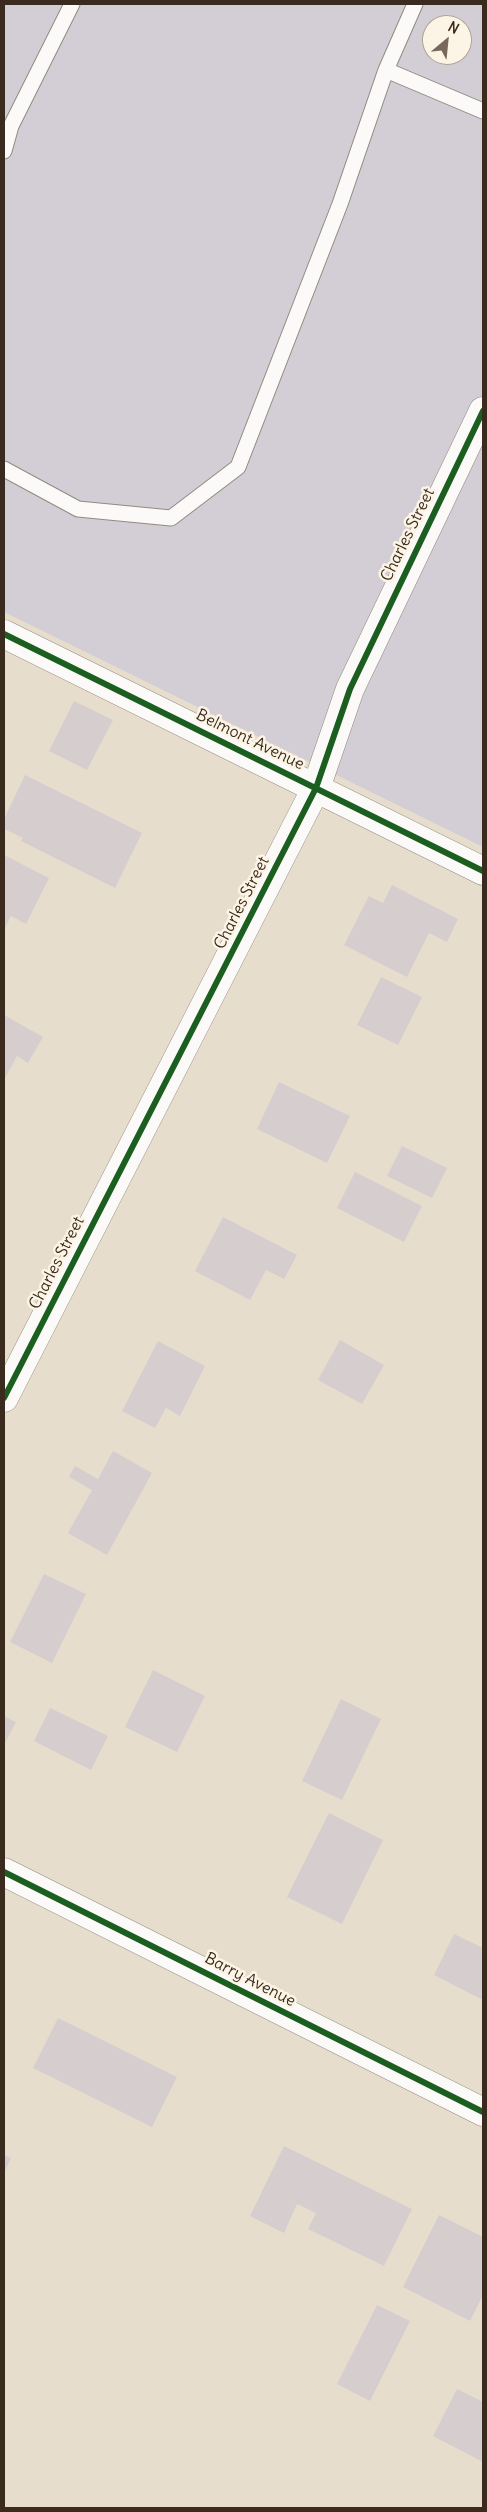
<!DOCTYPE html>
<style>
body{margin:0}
#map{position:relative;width:487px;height:2512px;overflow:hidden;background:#e7ddcd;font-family:Delius,sans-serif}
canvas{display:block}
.frame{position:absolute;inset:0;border:5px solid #3b2a1e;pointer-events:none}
.north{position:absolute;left:422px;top:15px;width:50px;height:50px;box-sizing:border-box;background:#fcf5e5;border:1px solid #afa495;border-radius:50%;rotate:28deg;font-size:14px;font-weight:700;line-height:20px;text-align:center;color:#3b2a1e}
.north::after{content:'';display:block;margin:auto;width:18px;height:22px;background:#77695b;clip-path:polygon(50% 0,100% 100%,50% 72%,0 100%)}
</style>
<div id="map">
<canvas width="487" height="2512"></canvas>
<div class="frame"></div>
<div class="north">N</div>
</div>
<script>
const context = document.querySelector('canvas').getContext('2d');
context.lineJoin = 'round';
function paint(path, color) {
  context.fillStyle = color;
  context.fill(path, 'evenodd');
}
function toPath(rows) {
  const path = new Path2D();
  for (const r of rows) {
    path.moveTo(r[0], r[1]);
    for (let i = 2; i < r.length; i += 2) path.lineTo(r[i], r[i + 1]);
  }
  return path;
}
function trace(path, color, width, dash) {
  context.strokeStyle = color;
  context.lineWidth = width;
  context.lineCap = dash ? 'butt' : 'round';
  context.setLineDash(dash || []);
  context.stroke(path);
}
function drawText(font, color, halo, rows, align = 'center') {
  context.font = font + ' Delius,sans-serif';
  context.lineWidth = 5;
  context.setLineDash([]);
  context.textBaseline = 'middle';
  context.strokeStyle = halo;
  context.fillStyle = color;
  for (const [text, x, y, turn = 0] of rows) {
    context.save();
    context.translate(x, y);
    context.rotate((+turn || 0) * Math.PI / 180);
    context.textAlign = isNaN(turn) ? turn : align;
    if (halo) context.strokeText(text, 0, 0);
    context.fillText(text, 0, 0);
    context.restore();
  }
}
paint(toPath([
 [4,4,483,4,483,847,4,612],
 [432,25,462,25,462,55,432,55]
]), '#d3ced5');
paint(toPath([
 [74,701,113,720,87,770,49,751],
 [25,775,142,833,115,888,21,841,23,838,4,829,4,819],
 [4,855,49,878,26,924,11,916,4,930],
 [392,885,458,919,447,942,429,933,407,977,344,945,369,896,383,903],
 [381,977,422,997,398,1045,357,1025],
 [4,1015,43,1037,28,1063,17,1056,4,1080],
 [279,1082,350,1116,327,1163,257,1129],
 [402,1146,447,1168,432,1198,387,1176],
 [355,1172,422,1206,404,1242,337,1208],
 [223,1217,297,1255,284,1279,266,1270,250,1300,195,1271],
 [340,1340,384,1365,362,1404,318,1380],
 [158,1341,205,1366,180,1416,166,1408,155,1428,122,1411],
 [113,1451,152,1473,107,1555,68,1533,92,1490,69,1477,75,1466,98,1479],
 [44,1574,86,1594,52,1663,10,1642],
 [153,1670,205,1696,177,1752,125,1727],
 [341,1699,381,1719,342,1800,302,1781],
 [50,1708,108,1736,91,1770,34,1741],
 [4,1716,16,1722,4,1745],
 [329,1813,383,1840,342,1924,287,1897],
 [454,1934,483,1948,483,2000,434,1975],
 [58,2018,177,2077,152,2127,33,2068],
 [284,2146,412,2209,384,2266,308,2229,316,2213,297,2204,284,2233,250,2216],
 [4,2155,11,2158,4,2173],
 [439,2215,483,2237,483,2295,470,2321,403,2287],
 [377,2305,410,2321,370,2401,337,2384],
 [457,2389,483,2402,483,2462,433,2436]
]), '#d6cdcf');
const service = toPath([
 [386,70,483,111],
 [4,151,11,126,72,4],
 [4,469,78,509,171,518,238,467,340,204,386,70,415,4]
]);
const minor = toPath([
 [4,634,483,871],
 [4,1398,316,788,350,689,483,411],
 [4,1872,483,2112]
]);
trace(service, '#928a80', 17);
trace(minor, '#928a80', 29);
trace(service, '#fbfaf8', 15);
trace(minor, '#fbfaf8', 28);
trace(toPath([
 [4,634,483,871],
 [4,1398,316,788,350,689,483,411],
 [4,1872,483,2112]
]), '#1b5e20', 6);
drawText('16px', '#3b2a1e', '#fcf5e5', [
 ["Charles Street",408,535,-64],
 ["Belmont Avenue",250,740,26],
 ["Charles Street",242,903,-63],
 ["Charles Street",57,1263,-63],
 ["Barry Avenue",250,1980,27]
]);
</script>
